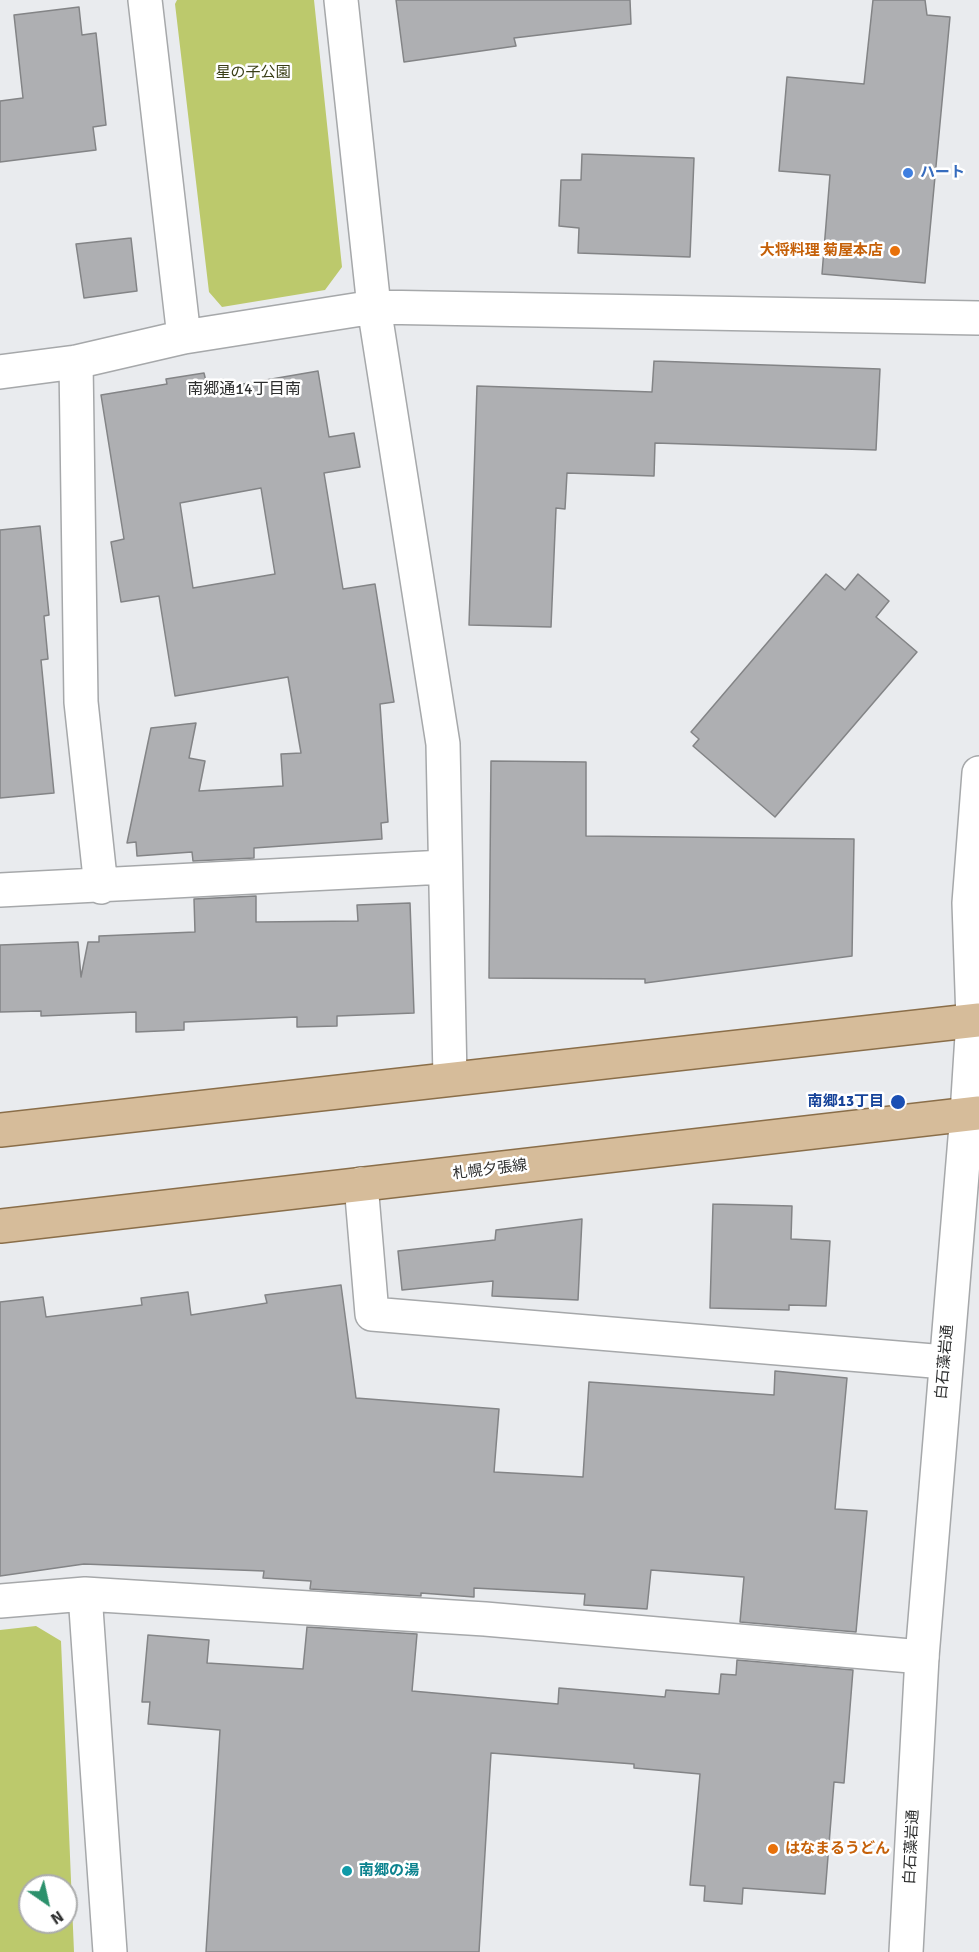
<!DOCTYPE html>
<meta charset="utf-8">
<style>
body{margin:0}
#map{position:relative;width:979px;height:1952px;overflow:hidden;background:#e9ebee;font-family:Signika,sans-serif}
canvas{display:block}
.north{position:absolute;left:18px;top:1874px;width:60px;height:60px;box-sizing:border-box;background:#fff;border:2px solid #abacac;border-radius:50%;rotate:146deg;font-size:16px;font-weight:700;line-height:24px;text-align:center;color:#2e2f2f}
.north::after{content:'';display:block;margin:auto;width:21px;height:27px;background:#2c916c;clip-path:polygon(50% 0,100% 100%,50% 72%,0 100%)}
</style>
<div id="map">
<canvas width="979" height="1952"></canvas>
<div class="north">N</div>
</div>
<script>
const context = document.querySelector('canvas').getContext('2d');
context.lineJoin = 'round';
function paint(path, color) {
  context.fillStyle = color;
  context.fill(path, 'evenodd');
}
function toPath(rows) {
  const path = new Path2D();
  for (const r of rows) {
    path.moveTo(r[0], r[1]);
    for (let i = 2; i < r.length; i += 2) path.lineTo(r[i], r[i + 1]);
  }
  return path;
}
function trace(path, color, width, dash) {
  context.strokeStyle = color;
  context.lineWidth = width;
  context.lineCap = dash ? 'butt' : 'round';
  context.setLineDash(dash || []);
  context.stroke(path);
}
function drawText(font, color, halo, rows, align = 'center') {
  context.font = font + ' Signika,"Noto Sans JP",sans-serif';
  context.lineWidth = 5;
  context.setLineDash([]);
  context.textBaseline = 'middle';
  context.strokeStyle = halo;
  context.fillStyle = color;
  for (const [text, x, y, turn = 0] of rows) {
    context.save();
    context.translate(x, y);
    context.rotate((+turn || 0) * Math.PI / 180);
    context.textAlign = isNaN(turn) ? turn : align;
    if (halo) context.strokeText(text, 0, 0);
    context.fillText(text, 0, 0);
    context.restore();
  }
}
paint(toPath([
 [177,0,314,0,342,267,325,290,222,307,209,292,175,4],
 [36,1626,61,1641,74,1952,0,1952,0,1630],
 [30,1886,66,1886,66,1922,30,1922]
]), '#bcc96c');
const building = toPath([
 [396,0,630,0,631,24,514,38,516,46,404,62,396,0],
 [873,0,925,0,927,15,950,17,925,283,822,274,830,175,779,171,787,77,864,84,873,0],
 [79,7,82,35,96,33,106,125,93,127,96,150,0,162,0,101,23,98,14,15,79,7],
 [582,154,694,158,690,257,578,253,579,228,559,226,561,180,581,180,582,154],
 [131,238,137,291,84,298,76,244,131,238],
 [654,361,880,369,876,450,655,443,654,476,567,473,565,509,556,508,551,627,469,625,477,386,652,392,654,361],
 [318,371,329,437,354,433,360,467,324,473,343,589,375,584,394,702,380,704,388,822,381,823,382,839,254,848,254,858,193,861,192,852,137,856,136,842,127,843,151,728,196,723,189,758,205,761,199,791,283,786,281,754,301,753,288,677,175,696,159,596,121,602,111,542,124,539,101,395,167,384,166,379,204,373,208,390,318,371],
 [261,488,275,574,193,588,180,503,261,488],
 [40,526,49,615,44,616,48,659,41,660,54,793,0,798,0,530,40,526],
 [826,574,845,590,858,574,889,601,876,617,917,652,775,817,693,746,699,739,691,732,826,574],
 [491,761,586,762,586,836,854,839,852,956,645,983,645,979,489,978,491,761],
 [256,896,256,922,358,921,357,905,410,903,414,1013,337,1016,337,1026,297,1027,297,1017,184,1022,184,1030,136,1032,136,1012,41,1016,41,1011,0,1012,0,945,78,942,81,977,88,942,99,942,99,936,195,932,194,899,256,896],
 [713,1204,792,1206,791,1239,830,1241,826,1306,789,1305,789,1310,710,1308,713,1204],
 [582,1219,578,1300,492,1296,493,1281,402,1290,398,1251,495,1240,496,1230,582,1219],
 [341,1285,356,1398,499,1409,494,1472,583,1477,589,1382,774,1395,775,1371,847,1378,835,1509,867,1511,856,1632,740,1622,744,1577,651,1570,647,1609,584,1605,585,1594,474,1588,474,1597,421,1593,421,1596,310,1589,311,1581,263,1578,264,1571,84,1564,0,1576,0,1302,43,1297,46,1317,142,1305,141,1298,188,1292,191,1315,267,1303,265,1295,341,1285],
 [307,1627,417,1634,412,1691,558,1704,559,1688,665,1697,666,1690,719,1694,721,1674,736,1675,737,1660,853,1670,844,1783,834,1782,825,1894,743,1888,742,1904,704,1901,705,1886,690,1885,700,1774,634,1768,634,1764,491,1753,479,1952,206,1952,220,1730,148,1724,150,1702,142,1702,148,1635,209,1640,207,1663,303,1669,307,1627]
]);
paint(building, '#aeafb2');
trace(building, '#838486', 1.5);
const minor = toPath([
 [145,0,184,337],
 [341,0,374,307,443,744,450,1078],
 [76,362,81,702,101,887],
 [0,372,76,362,184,337,374,307,979,318],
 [0,890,444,867],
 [361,1184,372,1314,945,1362],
 [85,1594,110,1952],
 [0,1601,85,1594,485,1619,922,1657]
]);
const secondary = toPath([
 [906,1952,922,1657,967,1114,973,1020,969,903,979,773]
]);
const primary = toPath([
 [0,1130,979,1020],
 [0,1226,979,1113]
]);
trace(minor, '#a6a8aa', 36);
trace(secondary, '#a6a8aa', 36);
trace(primary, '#8a6e49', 36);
trace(minor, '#fff', 33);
trace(secondary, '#fff', 33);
trace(primary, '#d6bc9a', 33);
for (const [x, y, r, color] of [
 [908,173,6,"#3f7fe0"],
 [895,251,6,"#e8710a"],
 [898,1102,8,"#1a4fb4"],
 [773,1849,6,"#e8710a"],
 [347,1871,6,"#0f9aa8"]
]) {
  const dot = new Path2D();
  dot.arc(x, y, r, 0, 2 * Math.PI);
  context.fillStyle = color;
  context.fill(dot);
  trace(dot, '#fff', 2);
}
drawText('15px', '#393e16', '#fff', [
 ["星の子公園",253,73]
]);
drawText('bold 15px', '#366cbe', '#fff', [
 ["ハート",920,173]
], 'left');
drawText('bold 15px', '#c56008', '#fff', [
 ["大将料理 菊屋本店",883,251],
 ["はなまるうどん",785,1849,"left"]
], 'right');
drawText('bold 15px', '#164399', '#fff', [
 ["南郷13丁目",884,1102]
], 'right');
drawText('15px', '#2e2f2f', '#fff', [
 ["札幌夕張線",490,1170,-7],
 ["白石藻岩通",945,1362,-85],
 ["白石藻岩通",912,1847,-87]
]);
drawText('bold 15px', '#0d838f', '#fff', [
 ["南郷の湯",359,1871]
], 'left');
drawText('16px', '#2e2f2f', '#fff', [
 ["南郷通14丁目南",244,390]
]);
</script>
